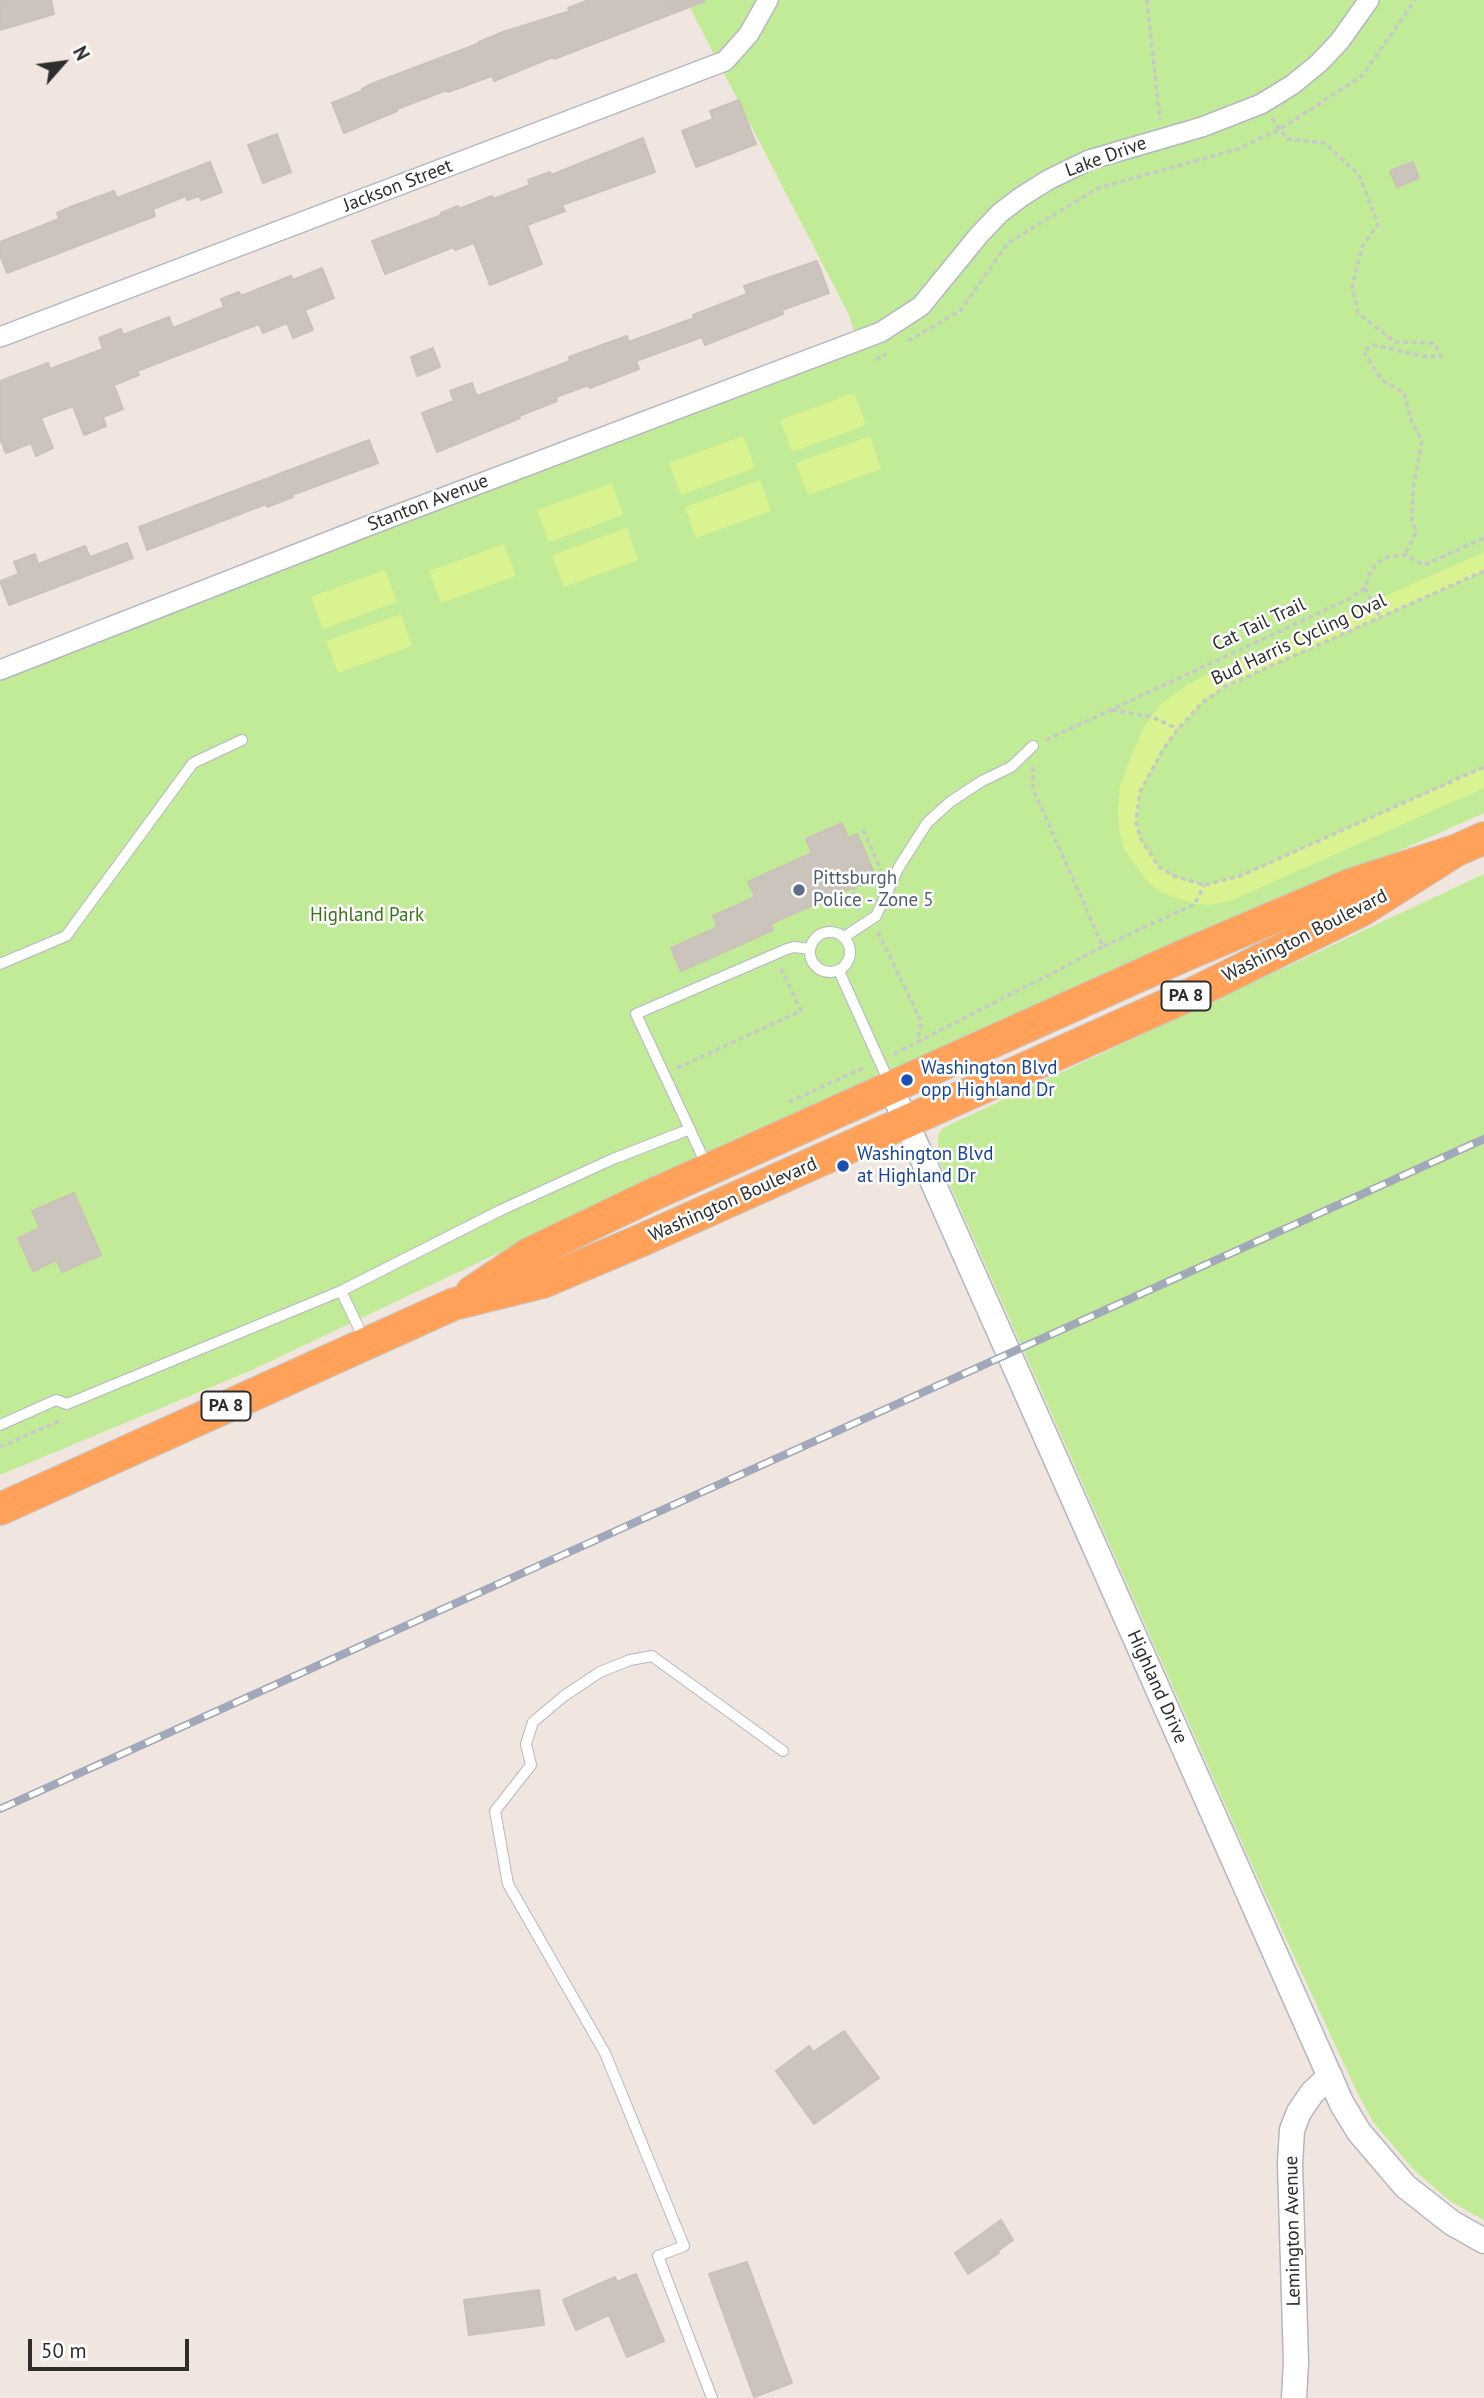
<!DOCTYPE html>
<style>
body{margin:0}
#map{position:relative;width:1484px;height:2398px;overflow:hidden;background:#f0e6df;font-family:"PT Sans",sans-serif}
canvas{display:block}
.north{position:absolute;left:28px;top:28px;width:70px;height:70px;-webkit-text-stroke:5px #fff;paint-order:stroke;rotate:62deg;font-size:19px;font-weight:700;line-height:28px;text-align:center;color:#2d2d2d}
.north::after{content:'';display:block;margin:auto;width:24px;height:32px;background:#2d2d2d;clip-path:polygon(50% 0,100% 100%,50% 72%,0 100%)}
.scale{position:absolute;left:28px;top:2339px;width:161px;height:32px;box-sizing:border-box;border:4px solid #2d2d2d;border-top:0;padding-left:9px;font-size:21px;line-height:24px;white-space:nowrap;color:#2d2d2d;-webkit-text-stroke:5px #fff;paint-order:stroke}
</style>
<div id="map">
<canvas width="1484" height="2398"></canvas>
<div class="north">N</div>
<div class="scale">50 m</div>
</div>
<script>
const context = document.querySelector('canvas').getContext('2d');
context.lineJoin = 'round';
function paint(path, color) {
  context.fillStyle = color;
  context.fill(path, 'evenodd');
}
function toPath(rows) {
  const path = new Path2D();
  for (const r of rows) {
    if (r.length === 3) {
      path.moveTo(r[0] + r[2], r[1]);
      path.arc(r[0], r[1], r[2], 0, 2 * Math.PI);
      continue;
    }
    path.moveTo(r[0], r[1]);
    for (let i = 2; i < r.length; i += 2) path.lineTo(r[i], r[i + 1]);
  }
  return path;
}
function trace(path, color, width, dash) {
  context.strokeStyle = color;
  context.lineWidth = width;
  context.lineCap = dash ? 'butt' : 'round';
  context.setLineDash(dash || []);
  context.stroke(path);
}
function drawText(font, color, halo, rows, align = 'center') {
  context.font = font + ' "PT Sans",sans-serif';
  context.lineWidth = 5;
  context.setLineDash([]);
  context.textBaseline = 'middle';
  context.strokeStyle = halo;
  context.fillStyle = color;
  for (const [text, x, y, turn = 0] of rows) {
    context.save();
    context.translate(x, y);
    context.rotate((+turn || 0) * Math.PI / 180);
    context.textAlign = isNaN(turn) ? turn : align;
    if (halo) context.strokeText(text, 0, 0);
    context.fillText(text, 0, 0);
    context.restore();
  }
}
paint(toPath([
 [686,0,1484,0,1484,813,568,1220,252,1370,0,1475,0,670,858,342,848,313],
 [1484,874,1484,2220,1450,2201,1413,2169,1373,2122,1357,2092,1256,1874,938,1158,938,1135,943,1128]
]), '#c1eb96');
paint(toPath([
 [854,393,866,425,792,452,780,420],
 [743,436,755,468,681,495,669,463],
 [870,436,881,469,808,495,796,463],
 [760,480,771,511,696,538,685,507],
 [612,483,623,515,549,542,537,510],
 [627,528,638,560,564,587,552,555],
 [504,544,516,576,441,603,429,571],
 [1484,552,1484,571,1226,686,1203,702,1178,729,1164,748,1140,792,1136,822,1140,838,1159,867,1174,877,1204,885,1240,876,1484,767,1484,788,1230,901,1210,905,1195,904,1162,893,1148,882,1125,851,1119,830,1118,809,1120,786,1134,749,1144,727,1160,705,1188,684],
 [385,570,397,602,323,629,311,597],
 [401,614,412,646,338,673,326,641]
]), '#daf391');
const building = toPath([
 [0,0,51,0,54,14,0,30,0,0],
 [589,0,705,1,554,59,553,57,494,81,492,76,448,92,447,90,397,109,397,111,344,133,332,103,362,91,362,89,371,84,480,43,479,42,503,32,570,11,568,8,589,0],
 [739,100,756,144,696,167,682,131,713,119,710,111,739,100],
 [277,134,291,172,263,183,248,145,277,134],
 [643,138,655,172,562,205,565,211,527,225,542,264,490,285,474,243,455,250,454,247,385,274,372,241,442,215,441,213,458,206,459,209,492,196,493,199,530,185,528,180,550,172,551,175,643,138],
 [210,162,222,192,201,200,199,196,187,200,186,196,153,209,155,216,7,273,0,255,0,242,59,219,57,213,73,206,114,191,117,198,210,162],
 [1413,162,1419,178,1397,187,1390,171,1413,162],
 [817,261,829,293,782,310,783,314,705,345,702,337,636,361,639,369,590,388,589,385,556,397,557,401,519,416,520,418,437,452,422,413,454,401,450,391,472,383,477,396,570,361,569,357,627,336,629,342,694,318,693,315,747,294,744,286,817,261],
 [322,268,334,298,305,310,313,330,293,338,287,323,263,333,259,324,137,371,139,375,114,385,123,409,103,417,106,426,84,435,73,406,41,418,53,448,36,456,31,443,6,453,0,439,0,381,48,363,50,369,103,349,99,338,121,329,123,335,169,317,173,328,224,307,221,299,239,292,241,296,291,276,293,280,322,268],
 [433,348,440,367,417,376,411,357,433,348],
 [369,440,378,463,292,495,293,497,267,507,266,504,147,550,139,527,369,440],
 [127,543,133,558,9,605,0,581,19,574,14,562,35,554,38,564,85,546,90,557,127,543],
 [842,823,848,838,857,834,876,877,770,924,773,930,681,971,671,948,718,927,713,916,755,897,748,882,812,853,806,839,842,823],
 [74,1193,101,1255,62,1272,57,1260,33,1271,18,1238,40,1228,32,1211,74,1193],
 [844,2031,879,2078,814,2124,776,2071,809,2046,813,2052,844,2031],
 [1001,2220,1013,2240,998,2251,999,2253,968,2274,955,2253,1001,2220],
 [747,2262,792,2383,754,2397,709,2274,747,2262],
 [636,2274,664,2341,627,2357,609,2315,576,2330,563,2300,615,2277,617,2282,636,2274],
 [539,2290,544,2325,469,2335,464,2300,539,2290]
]);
paint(building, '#cbc4bd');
trace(building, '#ccc1b8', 2);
const service = toPath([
 [830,952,20],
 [844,937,876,916,899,867,927,823,950,802,982,781,1011,767,1033,746],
 [0,964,66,936,193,763,242,740],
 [839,971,889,1082],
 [706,1164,636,1014,787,949,794,947,810,949],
 [341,1291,365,1341],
 [0,1425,56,1400,67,1404,341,1291,501,1210,613,1159,690,1129],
 [712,2398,658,2256,684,2246,605,2053,508,1884,495,1811,531,1765,526,1744,533,1722,564,1696,600,1672,630,1660,652,1656,783,1751]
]);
const minor = toPath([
 [0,337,725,61,749,34,768,0],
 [0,670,373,524,881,332,921,306,979,235,1000,213,1021,197,1048,180,1089,160,1202,127,1261,104,1292,85,1319,63,1339,42,1369,0]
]);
const tertiary = toPath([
 [891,1088,1342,2104,1359,2132,1405,2186,1452,2223,1484,2241],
 [1294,2398,1296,2362,1290,2164,1292,2130,1299,2112,1312,2093,1330,2076]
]);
const trunk = toPath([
 [472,1292,529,1254,652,1195,1183,956,1350,885,1455,851,1484,838],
 [0,1509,454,1304,543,1282,642,1240,1198,991,1362,910,1455,851]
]);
trace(service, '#b3b7c2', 12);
trace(minor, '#b3b7c2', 22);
trace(tertiary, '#b3b7c2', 27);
trace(trunk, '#c8c8c8', 34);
trace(toPath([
 [1147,0,1160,120],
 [1272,118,1287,139,1325,143,1359,175,1378,224,1362,247,1352,286,1358,313,1395,342,1434,343,1441,356,1428,357,1374,345,1363,351,1382,380,1404,393,1411,420,1422,441,1413,490,1412,521,1416,532,1405,555],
 [908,341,960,311,1008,243,1098,188,1238,149,1280,129,1362,76,1415,0],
 [876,360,886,354],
 [1484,571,1226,686,1203,702,1178,729,1164,748,1140,792,1136,822,1140,838,1159,867,1174,876,1204,885,1240,876,1484,767],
 [1365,588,1380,617],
 [1112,710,1152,717,1178,729],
 [1046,740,1349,599,1365,588,1370,573,1377,563,1388,557,1405,555,1424,565,1484,538],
 [863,830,881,870],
 [860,910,853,901,855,900,852,889,875,879],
 [878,932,922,1023,918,1035,921,1042],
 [1104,946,1195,904,1204,885],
 [894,1054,1103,947,1033,789,1033,767],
 [677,1068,801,1011,780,966],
 [789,1102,865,1067],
 [0,1447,57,1422,60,1417]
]), '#c8c8c8', 3.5, [5, 3.5]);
trace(service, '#fff', 10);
trace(minor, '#fff', 19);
trace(tertiary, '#fff', 24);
trace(trunk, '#ffa158', 32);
const rail = toPath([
 [0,1809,1484,1139]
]);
trace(rail, '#a0a8b9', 8);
trace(rail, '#fff', 5, [16]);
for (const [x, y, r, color] of [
 [799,890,7,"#5c6f8a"],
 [907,1080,7,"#1a4fb4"],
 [843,1166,7,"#1a4fb4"]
]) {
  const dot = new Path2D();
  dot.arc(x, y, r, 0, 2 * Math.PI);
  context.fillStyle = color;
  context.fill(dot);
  trace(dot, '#fff', 2.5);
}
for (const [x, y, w] of [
 [1186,996,49],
 [226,1406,49]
]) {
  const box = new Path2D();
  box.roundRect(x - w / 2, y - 14.5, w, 29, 5);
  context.fillStyle = '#fff';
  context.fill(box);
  trace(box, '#2d2d2d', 2);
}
drawText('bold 18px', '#2d2d2d', null, [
 ["PA 8",1186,996],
 ["PA 8",226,1406]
]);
drawText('19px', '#2d2d2d', '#fff', [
 ["Lake Drive",1106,157,-20],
 ["Jackson Street",398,186,-21],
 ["Stanton Avenue",428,503,-21],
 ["Cat Tail Trail",1259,625,-25],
 ["Bud Harris Cycling Oval",1299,640,-25],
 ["Washington Boulevard",1305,936,-27],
 ["Washington Boulevard",733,1200,-24],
 ["Highland Drive",1157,1687,66],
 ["Lemington Avenue",1293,2231,-91]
]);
drawText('19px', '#4e5e75', '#fff', [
 ["Pittsburgh",813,879],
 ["Police - Zone 5",813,901]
], 'left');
drawText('19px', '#377413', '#fff', [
 ["Highland Park",367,916]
]);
drawText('19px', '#164399', '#fff', [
 ["Washington Blvd",921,1069],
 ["opp Highland Dr",921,1091],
 ["Washington Blvd",857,1155],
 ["at Highland Dr",857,1177]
], 'left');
</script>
